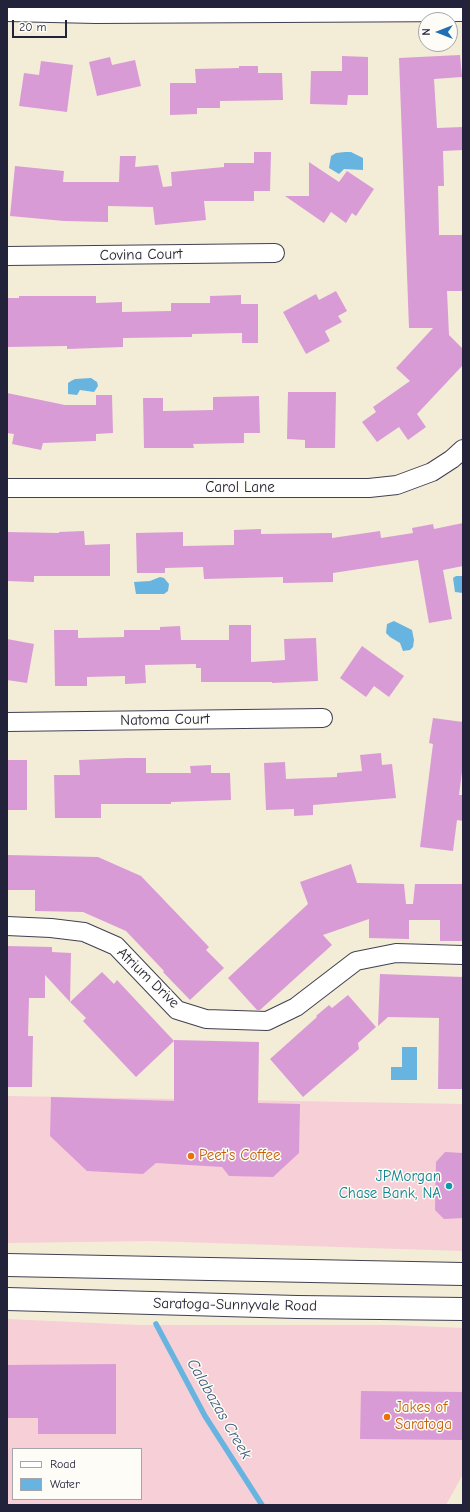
<!DOCTYPE html>
<style>
body{margin:0}
#map{position:relative;width:470px;height:1512px;overflow:hidden;background:#f3ecd7;font-family:"Comic Neue",sans-serif}
canvas{display:block}
.frame{position:absolute;inset:0;border:8px solid #22223b;pointer-events:none}
.legend{position:absolute;left:12px;top:1448px;width:130px;height:52px;box-sizing:border-box;background:#fdfcf7;border:1px solid #a5a5ac;margin:0;padding:5px 7px;list-style:none;font-size:12px;color:#22223b}
.legend li{display:flex;align-items:center;gap:8px;height:20px}
.legend b{width:20px;border:1px solid #a5a5ac}
.north{position:absolute;left:418px;top:12px;width:40px;height:40px;box-sizing:border-box;background:#fdfcf7;border:1px solid #a5a5ac;border-radius:50%;rotate:270deg;font-size:11px;font-weight:700;line-height:16px;text-align:center;color:#22223b}
.north::after{content:'';display:block;margin:auto;width:14px;height:18px;background:#1f6fb2;clip-path:polygon(50% 0,100% 100%,50% 72%,0 100%)}
.scale{position:absolute;left:12px;top:20px;width:55px;height:18px;box-sizing:border-box;border:2px solid #22223b;border-top:0;padding-left:5px;font-size:12px;line-height:14px;white-space:nowrap;color:#22223b;-webkit-text-stroke:3px #fdfcf7;paint-order:stroke}
</style>
<div id="map">
<canvas width="470" height="1512"></canvas>
<div class="frame"></div>
<ul class="legend">
<li><b style="height:5px;background:#fff"></b>Road</li>
<li><b style="height:11px;background:#67b4e0"></b>Water</li>
</ul>
<div class="north">N</div>
<div class="scale">20 m</div>
</div>
<script>
const context = document.querySelector('canvas').getContext('2d');
context.lineJoin = 'round';
function paint(path, color) {
  context.fillStyle = color;
  context.fill(path, 'evenodd');
}
function toPath(rows) {
  const path = new Path2D();
  for (const r of rows) {
    path.moveTo(r[0], r[1]);
    for (let i = 2; i < r.length; i += 2) path.lineTo(r[i], r[i + 1]);
  }
  return path;
}
function trace(path, color, width, dash) {
  context.strokeStyle = color;
  context.lineWidth = width;
  context.lineCap = dash ? 'butt' : 'round';
  context.setLineDash(dash || []);
  context.stroke(path);
}
function drawText(font, color, halo, rows, align = 'center') {
  context.font = font + ' "Comic Neue",sans-serif';
  context.lineWidth = 3;
  context.setLineDash([]);
  context.textBaseline = 'middle';
  context.strokeStyle = halo;
  context.fillStyle = color;
  for (const [text, x, y, turn = 0] of rows) {
    context.save();
    context.translate(x, y);
    context.rotate((+turn || 0) * Math.PI / 180);
    context.textAlign = isNaN(turn) ? turn : align;
    if (halo) context.strokeText(text, 0, 0);
    context.fillText(text, 0, 0);
    context.restore();
  }
}
paint(toPath([
 [7,1096,463,1104,463,1251,151,1241,7,1243],
 [7,1319,139,1325,394,1325,463,1328,463,1474,446,1505,7,1505],
 [13,1449,141,1449,141,1499,13,1499]
]), '#f6cfd7');
paint(toPath([
 [345,152,351,152,363,158,363,170,344,169,339,174,329,168,331,156,336,153],
 [91,378,97,382,98,386,94,392,80,390,77,395,68,394,68,383,71,381,75,379],
 [456,576,463,576,463,593,455,592,453,578],
 [160,577,164,578,169,584,168,591,164,594,136,594,134,582,150,581],
 [394,621,412,630,414,640,413,647,410,650,403,651,400,643,390,637,386,633,387,624],
 [402,1047,417,1047,417,1080,391,1080,391,1067,402,1067]
]), '#67b4e0');
trace(toPath([
 [156,1324,205,1416,262,1505]
]), '#67b4e0', 5.5);
paint(toPath([
 [460,55,462,77,434,79,437,128,463,127,463,150,443,151,444,186,438,186,439,235,463,235,463,291,447,291,449,335,463,349,463,365,417,414,426,427,408,440,399,427,377,442,362,422,376,412,373,407,410,381,396,368,433,328,409,328,399,58],
 [342,56,368,57,368,95,348,95,347,105,310,104,311,71,342,71],
 [110,57,112,65,135,60,141,86,97,96,89,62],
 [41,61,73,65,67,112,19,106,24,73,39,75],
 [239,66,258,66,258,73,282,73,283,100,220,101,220,108,197,108,197,114,170,115,170,83,196,83,195,69,239,68],
 [254,152,271,152,270,191,254,191,254,201,204,201,206,220,155,225,153,207,108,206,108,222,64,221,10,216,15,166,64,171,63,182,119,182,120,156,136,156,135,167,158,165,163,187,172,186,171,172,224,167,224,163,254,163],
 [309,162,339,182,347,171,374,189,356,216,352,213,346,223,331,212,324,223,285,196,309,196],
 [336,291,347,311,338,316,342,322,325,331,330,341,306,354,283,312,316,294,319,300],
 [241,295,241,304,258,304,258,343,242,343,242,333,192,334,192,337,123,338,123,347,67,349,67,346,7,347,7,298,19,298,19,296,96,296,96,303,122,302,122,312,171,311,171,303,210,303,210,296],
 [288,392,336,392,335,448,305,448,305,440,287,439],
 [7,393,65,405,96,405,96,395,112,395,113,433,96,434,96,441,43,443,41,450,12,444,14,434,7,433],
 [259,396,260,433,244,433,244,443,193,444,194,448,144,448,143,398,163,398,163,411,213,410,213,397],
 [463,523,463,566,443,570,452,619,429,623,418,560,333,573,333,582,283,583,283,577,204,579,203,567,165,568,165,573,137,573,136,533,183,532,183,546,234,545,234,530,261,529,261,534,332,533,332,538,380,531,381,538,413,533,412,528,433,524,434,529],
 [84,531,85,545,110,544,110,576,34,576,34,582,7,581,7,532,59,533,59,532],
 [229,625,251,625,251,662,285,660,284,639,316,638,318,681,272,683,272,682,201,682,201,668,196,668,196,664,145,665,146,683,125,684,125,676,87,677,87,686,55,686,54,630,78,630,78,638,124,637,124,630,160,630,160,627,180,626,181,640,229,640],
 [7,639,34,644,27,683,7,680],
 [362,646,404,676,389,697,374,686,366,697,340,678],
 [433,718,463,722,463,764,459,795,463,795,463,821,457,820,453,851,420,847,433,744,429,743],
 [381,753,382,765,392,764,396,798,313,805,313,815,294,816,294,809,266,810,264,763,285,762,286,779,337,777,337,773,362,771,360,755],
 [126,758,146,758,146,773,191,773,190,766,211,765,211,773,230,773,231,800,171,802,171,804,101,804,101,818,55,818,54,775,80,775,79,760],
 [7,760,27,760,27,810,7,810],
 [7,855,98,857,141,876,209,947,206,950,224,968,190,1000,163,972,164,971,126,931,83,912,35,911,35,890,7,890],
 [351,864,357,883,404,884,406,904,413,904,415,884,463,884,463,941,440,941,440,920,409,920,409,939,369,938,369,919,323,935,332,945,260,1010,257,1010,228,978,308,904,300,882],
 [7,946,52,947,52,952,71,953,70,1002,45,975,45,998,29,998,28,1036,33,1036,32,1087,7,1087],
 [102,972,114,984,117,980,174,1041,136,1077,83,1021,86,1018,70,1002],
 [380,974,463,977,463,1089,438,1089,439,1018,388,1017,378,1026],
 [348,995,376,1027,358,1043,359,1049,303,1097,270,1059,317,1017,316,1016,329,1005,332,1008],
 [174,1040,259,1042,258,1103,300,1104,299,1153,273,1177,229,1176,222,1167,156,1163,143,1174,87,1171,50,1136,51,1097,174,1101],
 [445,1152,463,1153,463,1218,444,1219,435,1210,436,1162],
 [116,1364,116,1434,38,1434,38,1418,7,1418,7,1365],
 [361,1391,463,1392,463,1440,360,1439]
]), '#d99bd5');
const minor = toPath([
 [7,12,96,14,463,12],
 [7,256,275,253],
 [7,488,369,488,397,485,432,472,452,459,463,449],
 [7,722,323,718],
 [7,926,51,928,84,932,116,946,177,1010,206,1019,267,1021,296,1007,356,961,396,953,463,955]
]);
const primary = toPath([
 [7,1265,463,1274],
 [7,1299,297,1307,463,1309]
]);
trace(minor, '#414052', 20);
trace(primary, '#414052', 24);
trace(minor, '#fff', 18);
trace(primary, '#fff', 22);
for (const [x, y, r, color] of [
 [191,1156,4,"#e8710a"],
 [449,1186,4,"#0f9aa8"],
 [387,1417,4,"#e8710a"]
]) {
  const dot = new Path2D();
  dot.arc(x, y, r, 0, 2 * Math.PI);
  context.fillStyle = color;
  context.fill(dot);
  trace(dot, '#fdfcf7', 1.5);
}
drawText('15px', '#22223b', '#fdfcf7', [
 ["Covina Court",141,255,-1],
 ["Carol Lane",240,488],
 ["Natoma Court",165,720,-1],
 ["Atrium Drive",148,978,44],
 ["Saratoga-Sunnyvale Road",235,1305,1]
]);
drawText('15px', '#c56008', '#fdfcf7', [
 ["Peet's Coffee",199,1156],
 ["Jakes of",395,1408],
 ["Saratoga",395,1425]
], 'left');
drawText('15px', '#0d838f', '#fdfcf7', [
 ["JPMorgan",441,1177],
 ["Chase Bank, NA",441,1194]
], 'right');
drawText('italic 16px', '#3e5c7d', '#fdfcf7', [
 ["Calabazas Creek",219,1409,60]
]);
</script>
